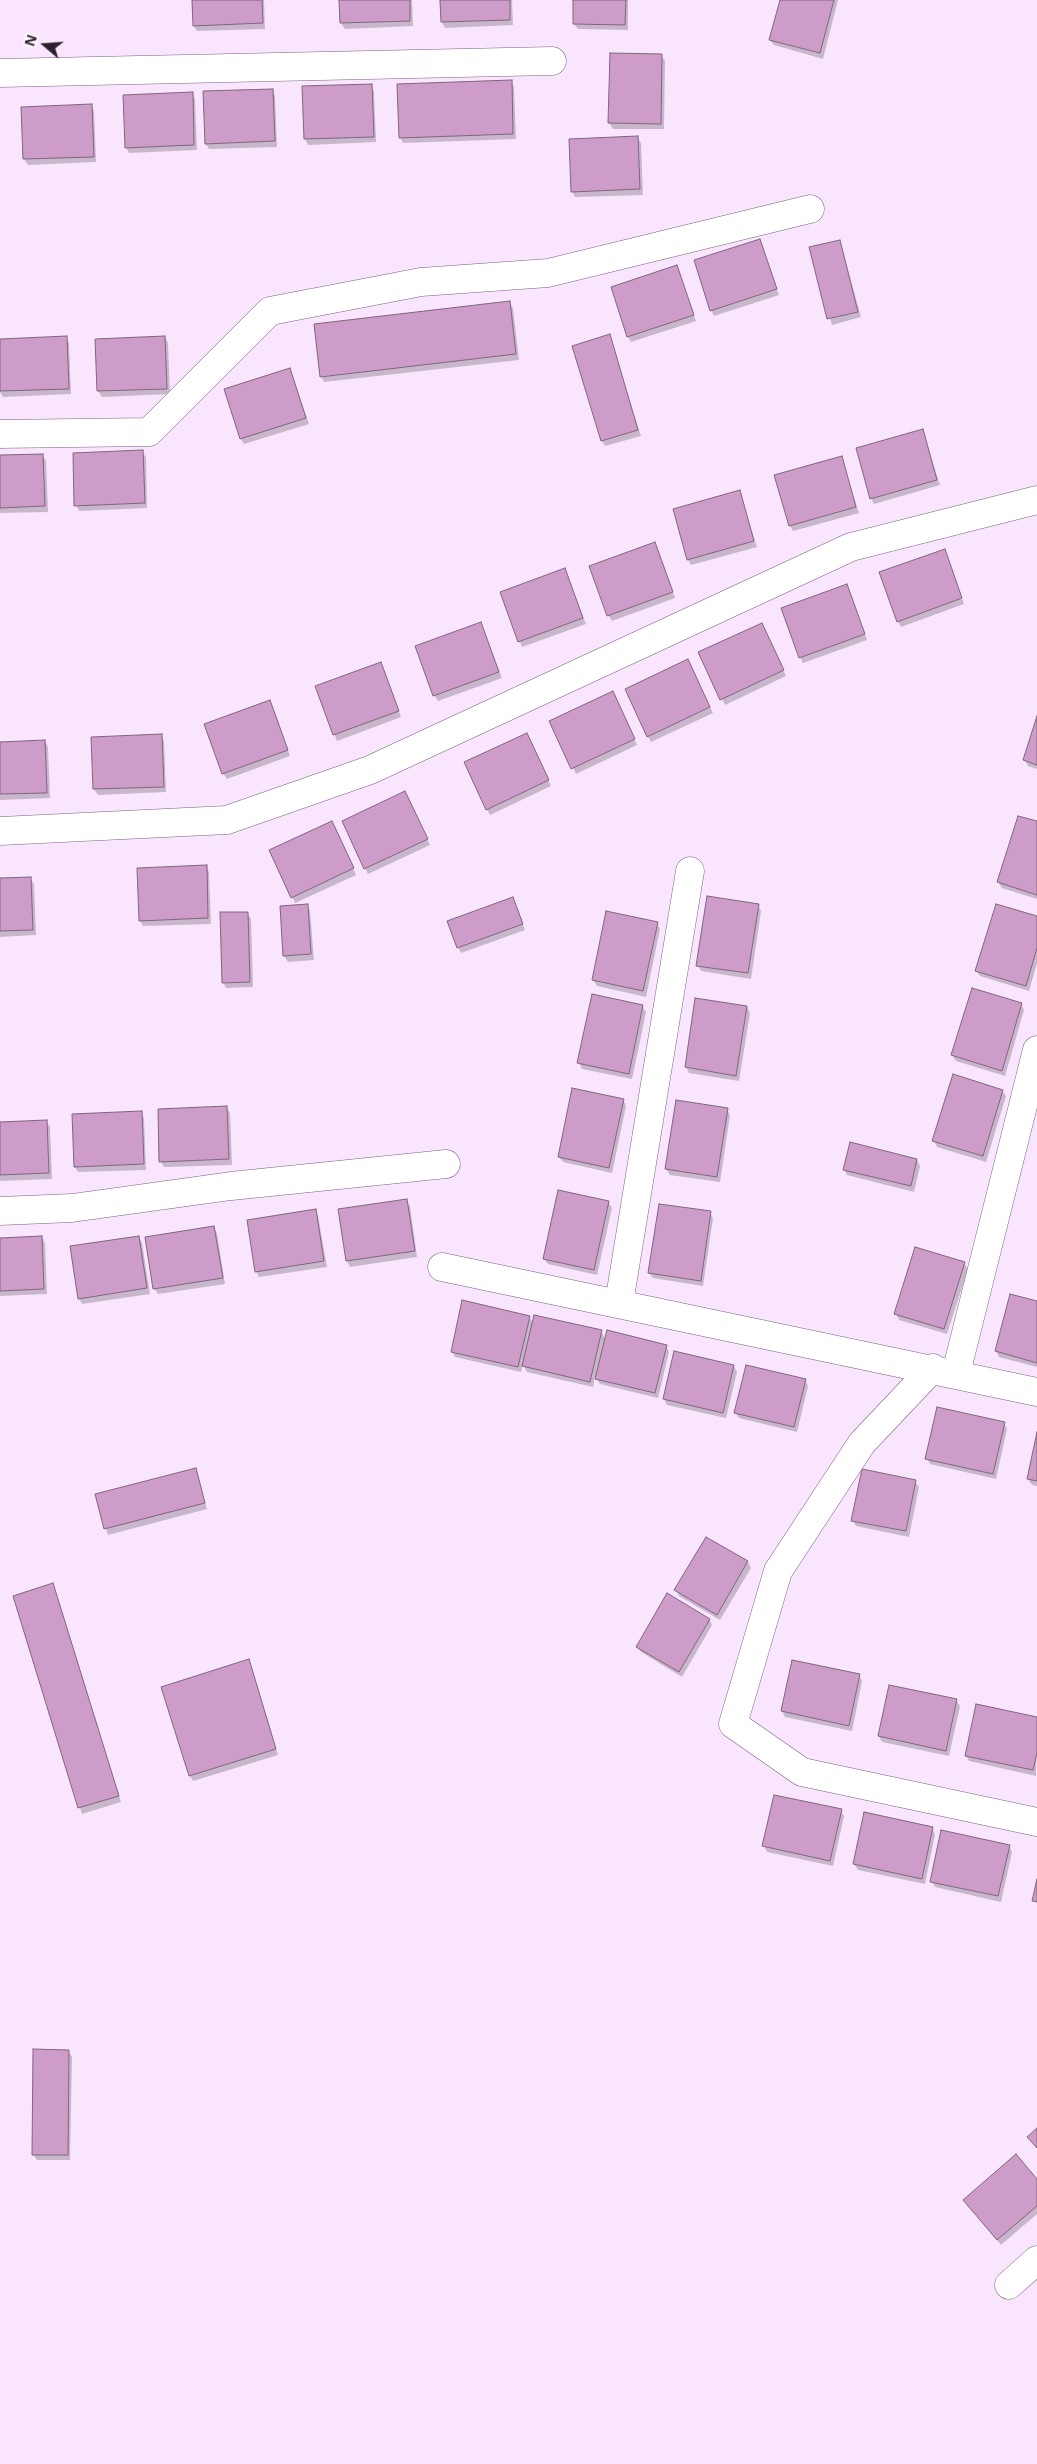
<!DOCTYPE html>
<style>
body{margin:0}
#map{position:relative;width:1037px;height:2464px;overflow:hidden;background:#fae5fe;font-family:"Open Sans",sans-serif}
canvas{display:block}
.north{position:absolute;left:20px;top:20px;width:50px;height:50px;-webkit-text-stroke:4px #fef9ff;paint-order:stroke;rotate:288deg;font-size:14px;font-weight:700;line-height:20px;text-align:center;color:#2b212c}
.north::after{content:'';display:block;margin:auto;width:18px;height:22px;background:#2b212c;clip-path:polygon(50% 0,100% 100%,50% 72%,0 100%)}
</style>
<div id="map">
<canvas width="1037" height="2464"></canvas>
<div class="north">N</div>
</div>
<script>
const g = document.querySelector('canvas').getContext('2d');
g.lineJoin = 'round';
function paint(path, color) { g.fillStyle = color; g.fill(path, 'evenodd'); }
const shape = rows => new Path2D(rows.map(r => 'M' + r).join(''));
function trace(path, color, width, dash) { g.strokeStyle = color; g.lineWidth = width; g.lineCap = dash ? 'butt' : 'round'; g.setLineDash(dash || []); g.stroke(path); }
paint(shape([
 [193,0,264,0,265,29,197,31,194,26],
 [340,0,412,0,413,26,345,29,341,23],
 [441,0,512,0,513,25,445,28,442,22],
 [575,0,628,0,628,30,578,29,574,24],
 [781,0,838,0,823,59,774,45,770,40],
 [661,55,665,61,664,129,613,129,609,123],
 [511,81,514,87,516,139,403,143,400,137],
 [371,85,374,91,376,142,308,145,305,139],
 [272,90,275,96,277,147,209,149,206,144],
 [192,93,195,99,197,150,129,153,126,147],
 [91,105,94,111,96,162,28,165,24,159,23,108],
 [638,138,641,143,643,195,575,197,572,191],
 [760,241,779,295,714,316,711,310],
 [840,241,861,317,832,325,811,248],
 [677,267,696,321,631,342,628,337],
 [509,302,513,308,519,360,324,382,321,376],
 [609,336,641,436,605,446,602,441],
 [66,337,69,343,71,394,3,397,0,392,0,340],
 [165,337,168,343,170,394,102,397,98,391,96,340],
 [290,369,309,424,244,444,241,439],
 [922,430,940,485,874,504,871,498],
 [142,452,146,457,147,508,79,511,76,505],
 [42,455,46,461,48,512,0,513,0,456],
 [841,458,859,513,793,531,790,526],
 [739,491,757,547,691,565,688,560],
 [657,550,675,598,612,621,608,615],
 [944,550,964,604,901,627,898,621],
 [565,570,586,624,522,647,501,593],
 [847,586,867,640,803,663,800,657],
 [481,623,502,678,438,701,434,695],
 [765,630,786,676,725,705,700,653],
 [380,663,401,717,337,741,316,686],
 [691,667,713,713,651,742,648,736],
 [616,699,637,745,576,774,551,722],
 [272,707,290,756,227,779,223,773],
 [1037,720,1037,769,1028,766,1025,760],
 [161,735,164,741,166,792,98,795,94,789,93,738],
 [530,740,551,786,490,815,487,809],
 [45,741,48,747,50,798,0,800,0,743],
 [408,799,430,845,368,874,365,868],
 [1037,823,1037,899,1002,888,998,882],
 [335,828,356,875,295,903,270,851],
 [206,867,209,872,211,924,143,926,140,920],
 [30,878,34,884,36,935,0,937,0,879],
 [513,899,525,930,461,953,458,947],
 [758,905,761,911,751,979,701,971,698,965],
 [307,906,310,911,314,960,288,962,284,956],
 [247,913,251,919,253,987,226,988,223,982],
 [1037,918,1037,963,1029,991,980,976,976,971],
 [657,924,660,929,646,997,597,986,593,980],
 [696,1000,747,1007,750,1013,739,1081,689,1073,686,1067],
 [1021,1004,1024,1010,1005,1076,956,1061,952,1055],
 [642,1006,646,1012,632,1079,582,1069,579,1063],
 [1002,1091,1006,1096,986,1162,937,1147,934,1141],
 [623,1100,626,1106,612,1173,563,1162,559,1157],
 [227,1108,230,1113,232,1165,164,1167,161,1162],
 [727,1109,730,1115,720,1182,670,1175,666,1169],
 [141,1113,144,1118,146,1170,78,1172,75,1167],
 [47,1122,50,1127,52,1179,0,1181,0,1123],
 [917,1160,920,1166,914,1192,847,1175,844,1169],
 [406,1200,410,1206,417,1257,350,1267,347,1261,339,1210],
 [608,1202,612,1208,597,1275,548,1264,544,1259],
 [315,1210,318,1216,327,1267,259,1277,256,1271],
 [710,1213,713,1218,703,1286,653,1278,649,1273],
 [214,1227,217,1233,225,1284,158,1294,154,1288],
 [139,1237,142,1243,150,1294,82,1304,79,1298],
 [42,1238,45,1243,47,1294,0,1296,0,1239],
 [964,1263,968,1269,947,1334,899,1320,896,1314],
 [1037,1303,1037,1367,999,1357,996,1351],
 [529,1317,533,1323,601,1331,606,1340,666,1346,669,1352,658,1398,600,1384,595,1376,593,1387,527,1372,523,1365,521,1372,455,1357,452,1351],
 [734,1366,737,1372,726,1418,667,1405,664,1399],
 [805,1380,808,1386,797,1432,739,1418,735,1412],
 [1004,1423,1007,1429,996,1479,930,1464,927,1458],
 [1037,1438,1037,1486,1032,1485,1028,1479],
 [196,1470,207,1509,108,1535,96,1495],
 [915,1482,919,1487,909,1537,856,1526,853,1521],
 [706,1538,748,1562,751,1568,720,1620,679,1596,676,1590],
 [53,1585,121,1802,82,1814,14,1597],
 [709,1619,712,1625,682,1677,641,1652,638,1647],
 [251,1666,278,1755,193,1781,190,1776],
 [859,1675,862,1681,852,1731,785,1717,782,1711],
 [956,1700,960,1706,949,1756,882,1742,879,1736],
 [1037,1719,1036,1776,969,1761,966,1755],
 [841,1811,844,1816,833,1866,767,1852,764,1846],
 [932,1828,935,1834,925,1884,858,1870,854,1864],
 [1009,1846,1012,1852,1001,1902,935,1887,932,1881],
 [68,2051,72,2057,70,2160,37,2160,33,2154],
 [1037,2181,1037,2214,1001,2245,964,2200]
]), '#0003');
const building = shape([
 [192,0,262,0,263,23,193,26,192,0],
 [339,0,410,0,410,21,340,23,339,0],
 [440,0,510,0,510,20,441,22,440,0],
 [573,0,626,0,625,25,573,24,573,0],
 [780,0,834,0,820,53,769,40,780,0],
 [610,53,662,54,661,124,608,123,610,53],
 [512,80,513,134,399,138,397,84,512,80],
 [372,84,374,137,304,139,302,86,372,84],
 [273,89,275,141,205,144,203,91,273,89],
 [193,92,194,145,125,148,123,95,193,92],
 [92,104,94,157,23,159,21,107,92,104],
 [638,136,640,189,571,192,569,139,638,136],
 [760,239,777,289,710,311,694,260,760,239],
 [840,240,858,312,827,319,809,247,840,240],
 [677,265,694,315,627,337,611,287,677,265],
 [510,301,516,354,320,377,314,324,510,301],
 [610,334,638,430,601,441,572,346,610,334],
 [67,336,69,389,0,391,0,339,67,336],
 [165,336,167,389,97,391,95,339,165,336],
 [290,368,306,418,240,439,224,389,290,368],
 [923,429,937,480,870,499,856,448,923,429],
 [143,450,145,503,74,506,73,453,143,450],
 [43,454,45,506,0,508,0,455,43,454],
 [842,456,856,507,789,526,774,475,842,456],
 [740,490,754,541,687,560,673,509,740,490],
 [655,542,673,592,607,616,589,566,655,542],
 [945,549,962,598,897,622,879,572,945,549],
 [565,568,583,618,518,642,500,592,565,568],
 [847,584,865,634,799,658,781,608,847,584],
 [481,622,499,672,433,696,415,646,481,622],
 [762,623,784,670,720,700,698,652,762,623],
 [688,659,710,707,647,737,625,689,688,659],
 [381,662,399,711,333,735,315,686,381,662],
 [613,691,635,739,571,769,549,721,613,691],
 [270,700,288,750,222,774,204,724,270,700],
 [1037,716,1037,765,1023,760,1037,716],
 [527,733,549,780,486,810,464,762,527,733],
 [162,734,164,787,93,789,91,737,162,734],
 [45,740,47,793,0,794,0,742,45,740],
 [405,791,428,839,364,869,342,821,405,791],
 [1018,816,1037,821,1037,895,997,882,1018,816],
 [332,821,354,868,291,898,269,850,332,821],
 [207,865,208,918,139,921,137,868,207,865],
 [31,877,33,930,0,931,0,878,31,877],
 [707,896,759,904,748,973,696,966,707,896],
 [513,897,523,924,457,948,447,921,513,897],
 [308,904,311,954,283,956,280,906,308,904],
 [996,904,1037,916,1037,948,1026,986,975,971,996,904],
 [606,911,658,922,643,991,592,980,606,911],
 [220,912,248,912,250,982,222,983,220,912],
 [972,988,1022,1003,1002,1071,951,1055,972,988],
 [592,994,643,1005,629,1074,577,1063,592,994],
 [695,998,747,1006,736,1076,685,1067,695,998],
 [953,1074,1003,1090,983,1156,932,1141,953,1074],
 [572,1088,624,1099,609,1168,558,1157,572,1088],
 [676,1100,728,1108,717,1177,665,1169,676,1100],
 [227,1106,229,1159,159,1162,158,1109,227,1106],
 [142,1111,144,1164,74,1167,72,1114,142,1111],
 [47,1120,49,1173,0,1175,0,1122,47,1120],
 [850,1142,917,1159,911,1186,843,1170,850,1142],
 [558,1190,609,1201,594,1270,543,1259,558,1190],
 [407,1199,415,1251,346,1261,338,1209,407,1199],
 [659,1204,711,1211,701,1281,648,1273,659,1204],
 [316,1209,324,1261,255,1272,247,1220,316,1209],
 [214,1226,223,1278,153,1289,145,1237,214,1226],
 [42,1236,44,1289,0,1291,0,1238,42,1236],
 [139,1236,147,1288,78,1299,70,1246,139,1236],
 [915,1247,965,1262,944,1329,894,1314,915,1247],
 [1010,1294,1037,1301,1037,1363,995,1351,1010,1294],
 [462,1300,530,1316,518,1367,451,1352,462,1300],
 [534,1315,602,1330,590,1382,522,1366,534,1315],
 [607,1330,667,1345,655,1393,595,1379,607,1330],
 [674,1351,734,1365,723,1413,663,1399,674,1351],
 [746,1365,806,1379,794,1427,734,1413,746,1365],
 [937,1407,1005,1422,993,1474,925,1459,937,1407],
 [1037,1432,1037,1481,1027,1479,1037,1432],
 [196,1468,205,1503,104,1529,95,1494,196,1468],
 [862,1469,916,1480,906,1531,851,1521,862,1469],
 [706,1537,748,1561,717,1615,674,1590,706,1537],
 [53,1583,119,1796,78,1808,13,1596,53,1583],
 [667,1593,710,1619,679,1672,636,1647,667,1593],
 [249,1659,276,1749,189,1776,161,1687,249,1659],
 [792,1660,860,1674,849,1726,781,1711,792,1660],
 [889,1685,957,1699,946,1751,878,1736,889,1685],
 [976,1704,1037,1717,1037,1753,1033,1770,965,1756,976,1704],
 [774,1795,842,1809,830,1861,762,1846,774,1795],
 [864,1812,933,1827,922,1879,853,1864,864,1812],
 [941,1830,1010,1845,998,1896,930,1882,941,1830],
 [1037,1879,1037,1902,1032,1901,1037,1879],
 [33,2049,69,2050,68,2155,32,2155,33,2049],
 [1037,2128,1037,2148,1027,2137,1037,2128],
 [1016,2154,1037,2179,1037,2206,997,2240,963,2200,1016,2154]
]);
paint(building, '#cd9cc8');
trace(building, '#80657d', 1);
const street = shape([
 [0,73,552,61],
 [0,434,149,432,270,311,421,282,548,273,810,209],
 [0,831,227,820,370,770,851,547,1037,500],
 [0,1211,72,1208,231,1186,446,1164],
 [442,1267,1037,1392],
 [619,1303,690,871],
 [933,1368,862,1443,778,1571,733,1724,802,1772,1037,1822],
 [956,1373,1037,1050],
 [1009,2285,1037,2260]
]);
trace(street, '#79627d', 29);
trace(street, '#fff', 28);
</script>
